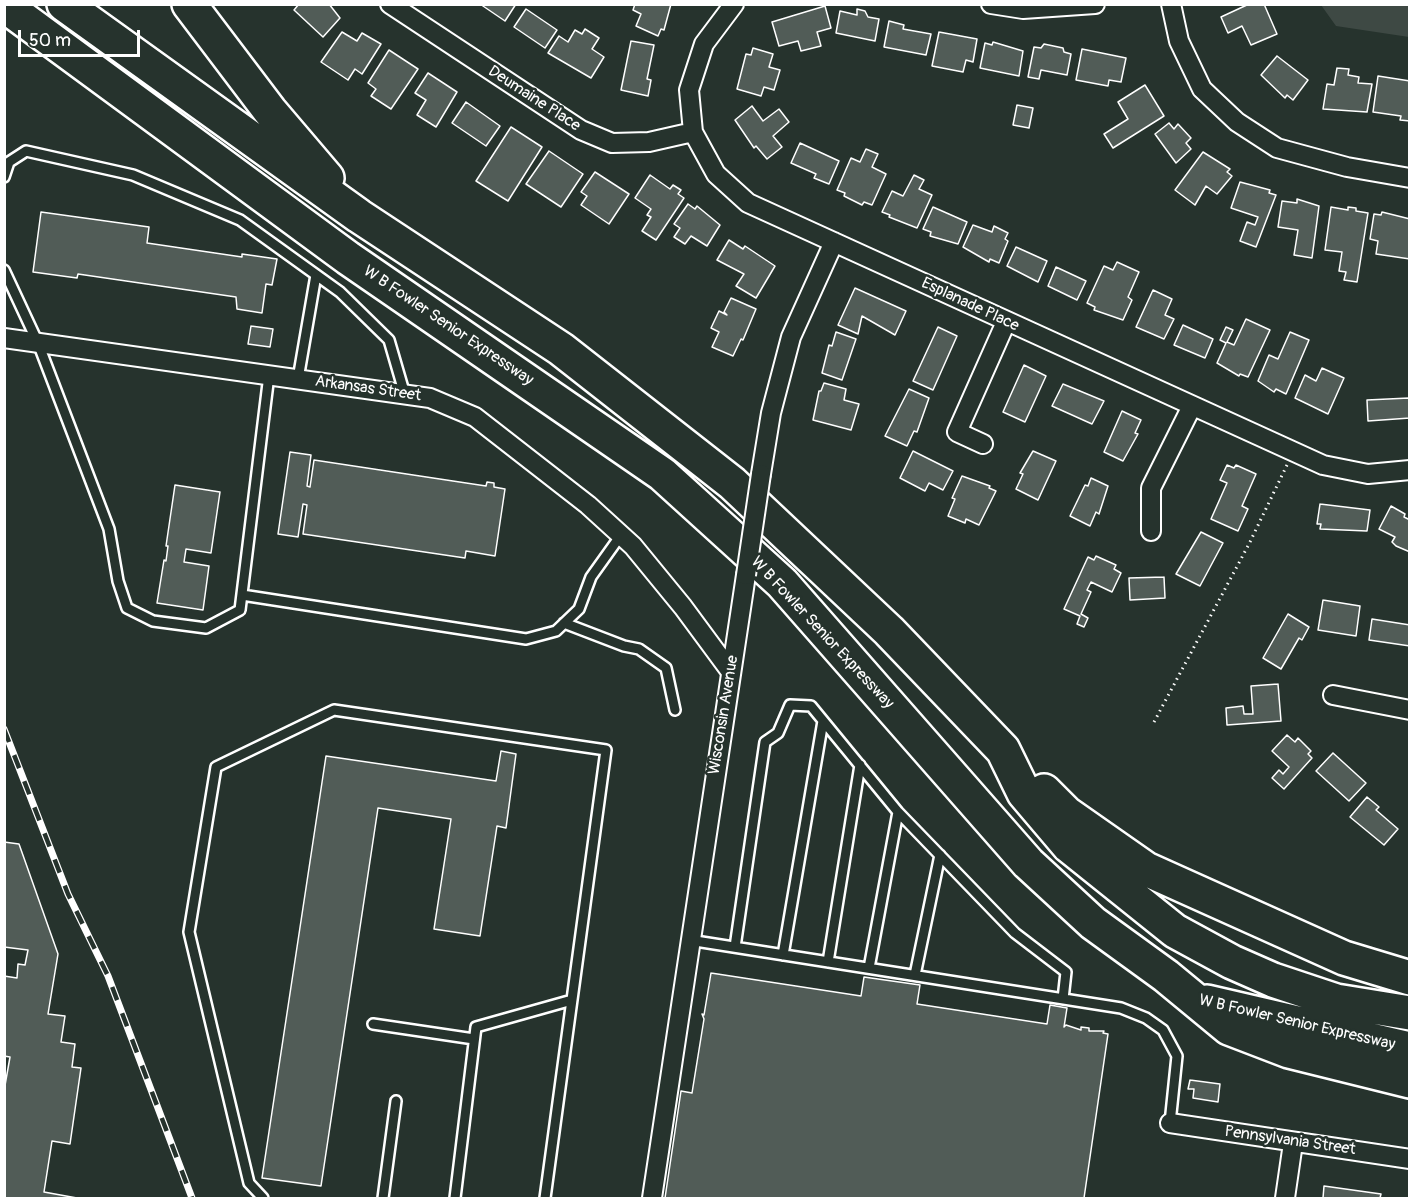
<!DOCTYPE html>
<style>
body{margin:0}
#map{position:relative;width:1414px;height:1203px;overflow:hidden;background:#26332d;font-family:Pangolin,sans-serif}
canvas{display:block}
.frame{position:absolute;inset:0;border:6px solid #fff;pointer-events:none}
.scale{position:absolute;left:18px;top:30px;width:122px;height:27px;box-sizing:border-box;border:3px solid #fff;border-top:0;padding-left:8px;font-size:18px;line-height:21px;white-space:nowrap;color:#fff;-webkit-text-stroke:4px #26332d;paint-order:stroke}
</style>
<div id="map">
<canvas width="1414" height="1203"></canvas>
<div class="frame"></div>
<div class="scale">50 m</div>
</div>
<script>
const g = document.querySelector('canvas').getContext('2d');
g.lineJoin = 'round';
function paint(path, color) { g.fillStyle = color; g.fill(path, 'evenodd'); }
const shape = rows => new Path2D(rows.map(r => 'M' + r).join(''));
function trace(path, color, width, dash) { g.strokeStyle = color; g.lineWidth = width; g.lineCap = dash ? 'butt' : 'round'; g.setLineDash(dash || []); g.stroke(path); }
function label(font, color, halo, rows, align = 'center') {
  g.font = font + ' Pangolin,sans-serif'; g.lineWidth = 5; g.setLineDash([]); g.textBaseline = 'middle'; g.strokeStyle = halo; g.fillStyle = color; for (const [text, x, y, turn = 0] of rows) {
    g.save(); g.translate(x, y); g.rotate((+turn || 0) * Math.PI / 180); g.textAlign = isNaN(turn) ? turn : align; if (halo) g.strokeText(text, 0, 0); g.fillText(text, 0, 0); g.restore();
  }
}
paint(shape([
 [1321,5,1409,5,1409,37,1336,26]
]), '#3e4944');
const building = shape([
 [299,4,329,4,340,18,323,37,294,10,299,4],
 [480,4,516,4,505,21,480,4],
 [635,4,671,4,664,30,661,29,658,36,636,26,641,14,633,10,635,4],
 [1249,4,1264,4,1277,34,1251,45,1242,26,1228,33,1221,17,1249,4],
 [825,6,831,28,817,32,821,46,801,51,798,41,779,46,772,22,825,6],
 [526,9,557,30,545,48,514,27,526,9],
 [857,9,865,11,868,17,879,19,875,41,836,33,840,11,857,15,857,9],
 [889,21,904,25,903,29,931,34,926,55,884,47,889,21],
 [585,29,599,38,592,49,604,57,591,78,548,53,559,36,568,42,575,30,582,34,585,29],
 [342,32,357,41,362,33,381,44,362,74,355,69,348,80,321,62,342,32],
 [939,32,977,39,973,62,966,60,963,72,932,66,939,32],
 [631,41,654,45,647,79,651,80,648,96,621,90,631,41],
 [993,42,1023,51,1019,76,980,68,985,43,992,45,993,42],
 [1044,44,1063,48,1064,52,1071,54,1067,75,1041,70,1039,79,1028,77,1034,47,1041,48,1044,44],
 [753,48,773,54,769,67,780,70,774,90,764,87,761,96,737,89,746,54,751,55,753,48],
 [1082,49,1126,58,1121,82,1109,80,1108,86,1076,80,1082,49],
 [389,50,418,69,391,109,371,96,376,89,368,83,389,50],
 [1277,56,1308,80,1293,100,1287,95,1285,98,1261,75,1277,56],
 [1337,68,1349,69,1348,75,1359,77,1358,83,1372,84,1367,112,1323,109,1327,84,1334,85,1337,68],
 [428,73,457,92,436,127,417,115,426,100,415,93,428,73],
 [1378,76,1410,81,1410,121,1400,120,1401,116,1373,112,1378,76],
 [1145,85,1164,116,1113,148,1104,134,1128,119,1118,102,1145,85],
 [466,102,500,126,486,146,452,123,466,102],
 [1017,105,1033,108,1029,128,1013,125,1017,105],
 [752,106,763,121,779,109,789,122,773,136,782,147,767,159,756,146,754,148,735,120,752,106],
 [1169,123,1174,129,1178,124,1191,138,1186,143,1191,149,1176,163,1155,134,1169,123],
 [511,127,542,147,508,201,476,181,511,127],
 [800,143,839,161,829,184,814,178,816,174,791,163,800,143],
 [866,149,878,154,872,167,886,174,872,205,864,202,862,205,844,196,845,193,837,190,851,158,860,162,866,149],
 [549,151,583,174,561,207,526,184,549,151],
 [1203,152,1230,169,1227,172,1232,176,1217,194,1206,186,1195,205,1175,190,1203,152],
 [595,172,629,194,609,224,581,205,587,196,581,192,595,172],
 [650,175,670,189,673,185,681,190,678,194,684,198,656,240,642,231,651,217,647,215,651,209,635,198,650,175],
 [914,175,924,180,919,189,932,195,917,228,889,217,890,215,882,212,892,191,903,196,914,175],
 [1240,182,1270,190,1269,193,1276,195,1256,247,1240,241,1247,222,1255,225,1258,217,1231,208,1240,182],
 [1297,199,1319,206,1312,258,1294,255,1298,230,1278,227,1282,201,1297,203,1297,199],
 [688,204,695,209,697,206,720,225,707,246,691,236,685,244,674,237,680,228,674,224,688,204],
 [933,207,967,222,958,244,930,236,931,232,923,229,933,207],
 [1331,207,1348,210,1348,207,1356,208,1356,211,1368,213,1357,282,1344,280,1346,272,1339,271,1342,252,1325,250,1331,207],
 [41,212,149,227,147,243,242,257,242,254,277,259,272,285,266,284,262,313,237,309,236,297,78,274,77,278,33,272,41,212],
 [1382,212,1410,219,1410,259,1376,254,1378,241,1370,239,1374,214,1381,215,1382,212],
 [973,225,992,232,994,226,1008,233,1005,239,1008,241,999,263,990,259,989,262,963,247,973,225],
 [729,240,743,249,745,246,775,266,756,298,736,286,744,274,717,260,729,240],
 [1016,247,1047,261,1038,282,1007,266,1016,247],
 [1117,262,1139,272,1128,297,1132,300,1123,320,1094,310,1095,307,1087,303,1104,266,1113,270,1117,262],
 [1056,267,1086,281,1077,300,1048,286,1056,267],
 [855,288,906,311,895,335,862,316,858,334,838,325,855,288],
 [1153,290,1172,299,1165,315,1174,319,1164,339,1136,327,1153,290],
 [731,298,756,309,743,340,741,339,733,356,712,347,719,332,711,328,719,311,727,315,724,312,731,298],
 [1246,319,1270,330,1248,377,1240,374,1239,376,1217,363,1226,343,1220,340,1226,327,1233,330,1227,342,1234,345,1246,319],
 [1183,325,1213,339,1205,358,1174,345,1183,325],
 [251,326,273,329,270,347,248,344,251,326],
 [938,327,957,336,933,390,913,381,938,327],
 [836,332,856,339,842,380,822,373,829,345,832,346,836,332],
 [1290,332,1309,340,1286,394,1276,389,1274,392,1258,381,1269,355,1278,359,1290,332],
 [1024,365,1046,376,1025,422,1003,412,1024,365],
 [1322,368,1344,378,1328,414,1295,398,1305,375,1316,381,1322,368],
 [824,383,846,389,844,400,859,404,851,430,813,420,819,391,821,391,824,383],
 [1063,384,1104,401,1092,424,1052,406,1063,384],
 [909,389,929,398,917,432,914,431,907,446,885,436,909,389],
 [1409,398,1410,418,1368,421,1367,400,1409,398],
 [1122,411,1141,420,1135,433,1138,434,1123,461,1104,452,1122,411],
 [913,451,953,471,943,490,929,483,925,491,900,478,913,451],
 [1033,451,1056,461,1038,500,1016,489,1023,474,1020,473,1033,451],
 [290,452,311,455,307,486,310,487,314,460,486,486,487,482,494,483,494,487,505,489,495,556,466,551,465,558,303,534,307,505,303,504,298,537,278,534,290,452],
 [1227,465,1234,468,1236,465,1256,474,1242,506,1248,509,1238,531,1211,519,1227,483,1220,480,1227,465],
 [962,476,990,486,989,488,996,491,979,525,966,519,965,523,948,516,955,499,952,498,962,476],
 [1091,478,1108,486,1099,514,1096,512,1090,526,1070,516,1085,485,1088,486,1091,478],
 [175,485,220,492,211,553,186,549,184,562,209,566,203,610,157,603,164,560,166,561,168,546,166,546,175,485],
 [1320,504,1370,510,1367,531,1320,529,1321,524,1317,524,1320,504],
 [1391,506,1405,514,1404,517,1410,520,1410,552,1396,546,1392,542,1395,537,1379,529,1391,506],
 [1201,532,1223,543,1200,586,1176,574,1201,532],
 [1096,556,1116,565,1114,569,1121,573,1112,592,1091,582,1087,590,1091,592,1081,614,1088,618,1084,627,1077,624,1080,616,1064,609,1088,557,1094,560,1096,556],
 [1164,577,1165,598,1130,600,1129,578,1164,577],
 [1323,600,1360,606,1356,636,1318,630,1323,600],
 [1288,614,1309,627,1302,640,1299,638,1281,669,1263,658,1288,614],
 [1372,619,1410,625,1410,646,1369,640,1372,619],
 [1278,684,1281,721,1227,725,1226,708,1243,706,1244,714,1253,714,1251,686,1278,684],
 [1287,735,1295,742,1298,738,1311,751,1308,754,1312,758,1284,789,1272,778,1279,770,1283,774,1289,767,1272,751,1287,735],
 [501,751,516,754,506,828,497,826,480,936,434,929,451,819,378,808,321,1186,262,1178,326,756,496,781,501,751],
 [1333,753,1366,783,1349,801,1316,771,1333,753],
 [1367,797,1379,807,1376,810,1398,829,1384,845,1350,817,1367,797],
 [4,842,19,844,58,954,48,1014,65,1016,61,1042,75,1044,72,1067,81,1068,70,1144,52,1141,44,1192,77,1198,4,1198,4,1091,10,1057,4,1056,4,976,17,978,18,964,25,965,28,950,4,947,4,842],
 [711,973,861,996,864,977,920,985,917,1004,1047,1024,1050,1005,1067,1008,1064,1027,1066,1025,1081,1030,1081,1027,1089,1028,1089,1031,1104,1031,1103,1033,1108,1034,1084,1198,665,1198,681,1091,692,1093,704,1019,702,1014,704,1015,711,973],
 [1190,1080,1220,1084,1218,1102,1193,1098,1194,1089,1188,1089,1190,1080],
 [1324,1186,1381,1194,1380,1198,1323,1198,1324,1186]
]);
paint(building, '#515c57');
trace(building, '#fff', 1.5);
const service = shape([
 [4,177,9,162,26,151,133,175,240,220,340,292,389,340,405,395],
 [4,270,38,343,109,529,118,581,127,608,153,621,206,628,240,610,269,375],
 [298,379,316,275],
 [242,595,526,639,556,631,579,609,591,577,621,535],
 [564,623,624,646,639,649,666,668,675,710],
 [689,940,1121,1008,1146,1018,1163,1030,1177,1056,1170,1123],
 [735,947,765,742,778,733,790,705,811,706,898,812,1015,933,1066,972,1063,999],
 [783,955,823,721],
 [828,962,860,765],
 [869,968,898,812],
 [915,975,940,855],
 [373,1024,474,1039],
 [263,1198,249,1183,189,932,216,767,334,710,606,750,545,1198],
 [383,1198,396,1101],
 [455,1198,476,1027,572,1000]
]);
const minor = shape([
 [390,4,581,130,612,143,649,142,693,132],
 [734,4,704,44,689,90,693,132,716,174,748,203,1323,465,1368,474,1410,470],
 [991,4,1023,9,1095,4],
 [1171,4,1179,41,1202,89,1237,122,1277,148,1347,167,1410,178],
 [4,338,430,398,475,417,588,505,633,546,683,607,731,672],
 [983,444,957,432,1006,322],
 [761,474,771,413,791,337,834,242],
 [1151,531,1151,488,1192,406],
 [1333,695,1410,710],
 [1170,1123,1410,1159],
 [652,1198,746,575],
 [1285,1198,1293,1143]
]);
const motorway = shape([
 [64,4,359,216,561,349,732,483,889,631,1003,750,1024,793,1069,846,1175,931,1232,962,1273,980,1336,1001,1410,1013],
 [189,4,270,111,327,178],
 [4,5,348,258,662,474,782,583,1028,863,1093,923,1166,976,1229,1028,1289,1051,1410,1081],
 [1044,791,1066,813,1146,869,1344,958,1410,978],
 [1207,1002,1410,1049]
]);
trace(service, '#fff', 14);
trace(minor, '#fff', 22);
trace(motorway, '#fff', 38);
trace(shape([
 [1154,722,1249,544,1287,465]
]), '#fff', 3, [1.5, 4.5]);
trace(service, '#26332d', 9);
trace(minor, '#26332d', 18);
trace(motorway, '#26332d', 33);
const rail = shape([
 [4,729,68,894,108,976,192,1198]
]);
trace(rail, '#fff', 7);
trace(rail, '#26332d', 4.5, [14]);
const minorBridge = shape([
 [746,575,761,474]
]);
trace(minorBridge, '#fff', 22, []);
trace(minorBridge, '#26332d', 18);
label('16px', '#fff', '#26332d', [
 ["Deumaine Place",534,99,33],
 ["Esplanade Place",970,305,25],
 ["W B Fowler Senior Expressway",448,326,34],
 ["Arkansas Street",368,389,8],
 ["W B Fowler Senior Expressway",822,633,47],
 ["Wisconsin Avenue",724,715,-81],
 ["W B Fowler Senior Expressway",1297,1023,13],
 ["Pennsylvania Street",1290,1141,8]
]);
</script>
